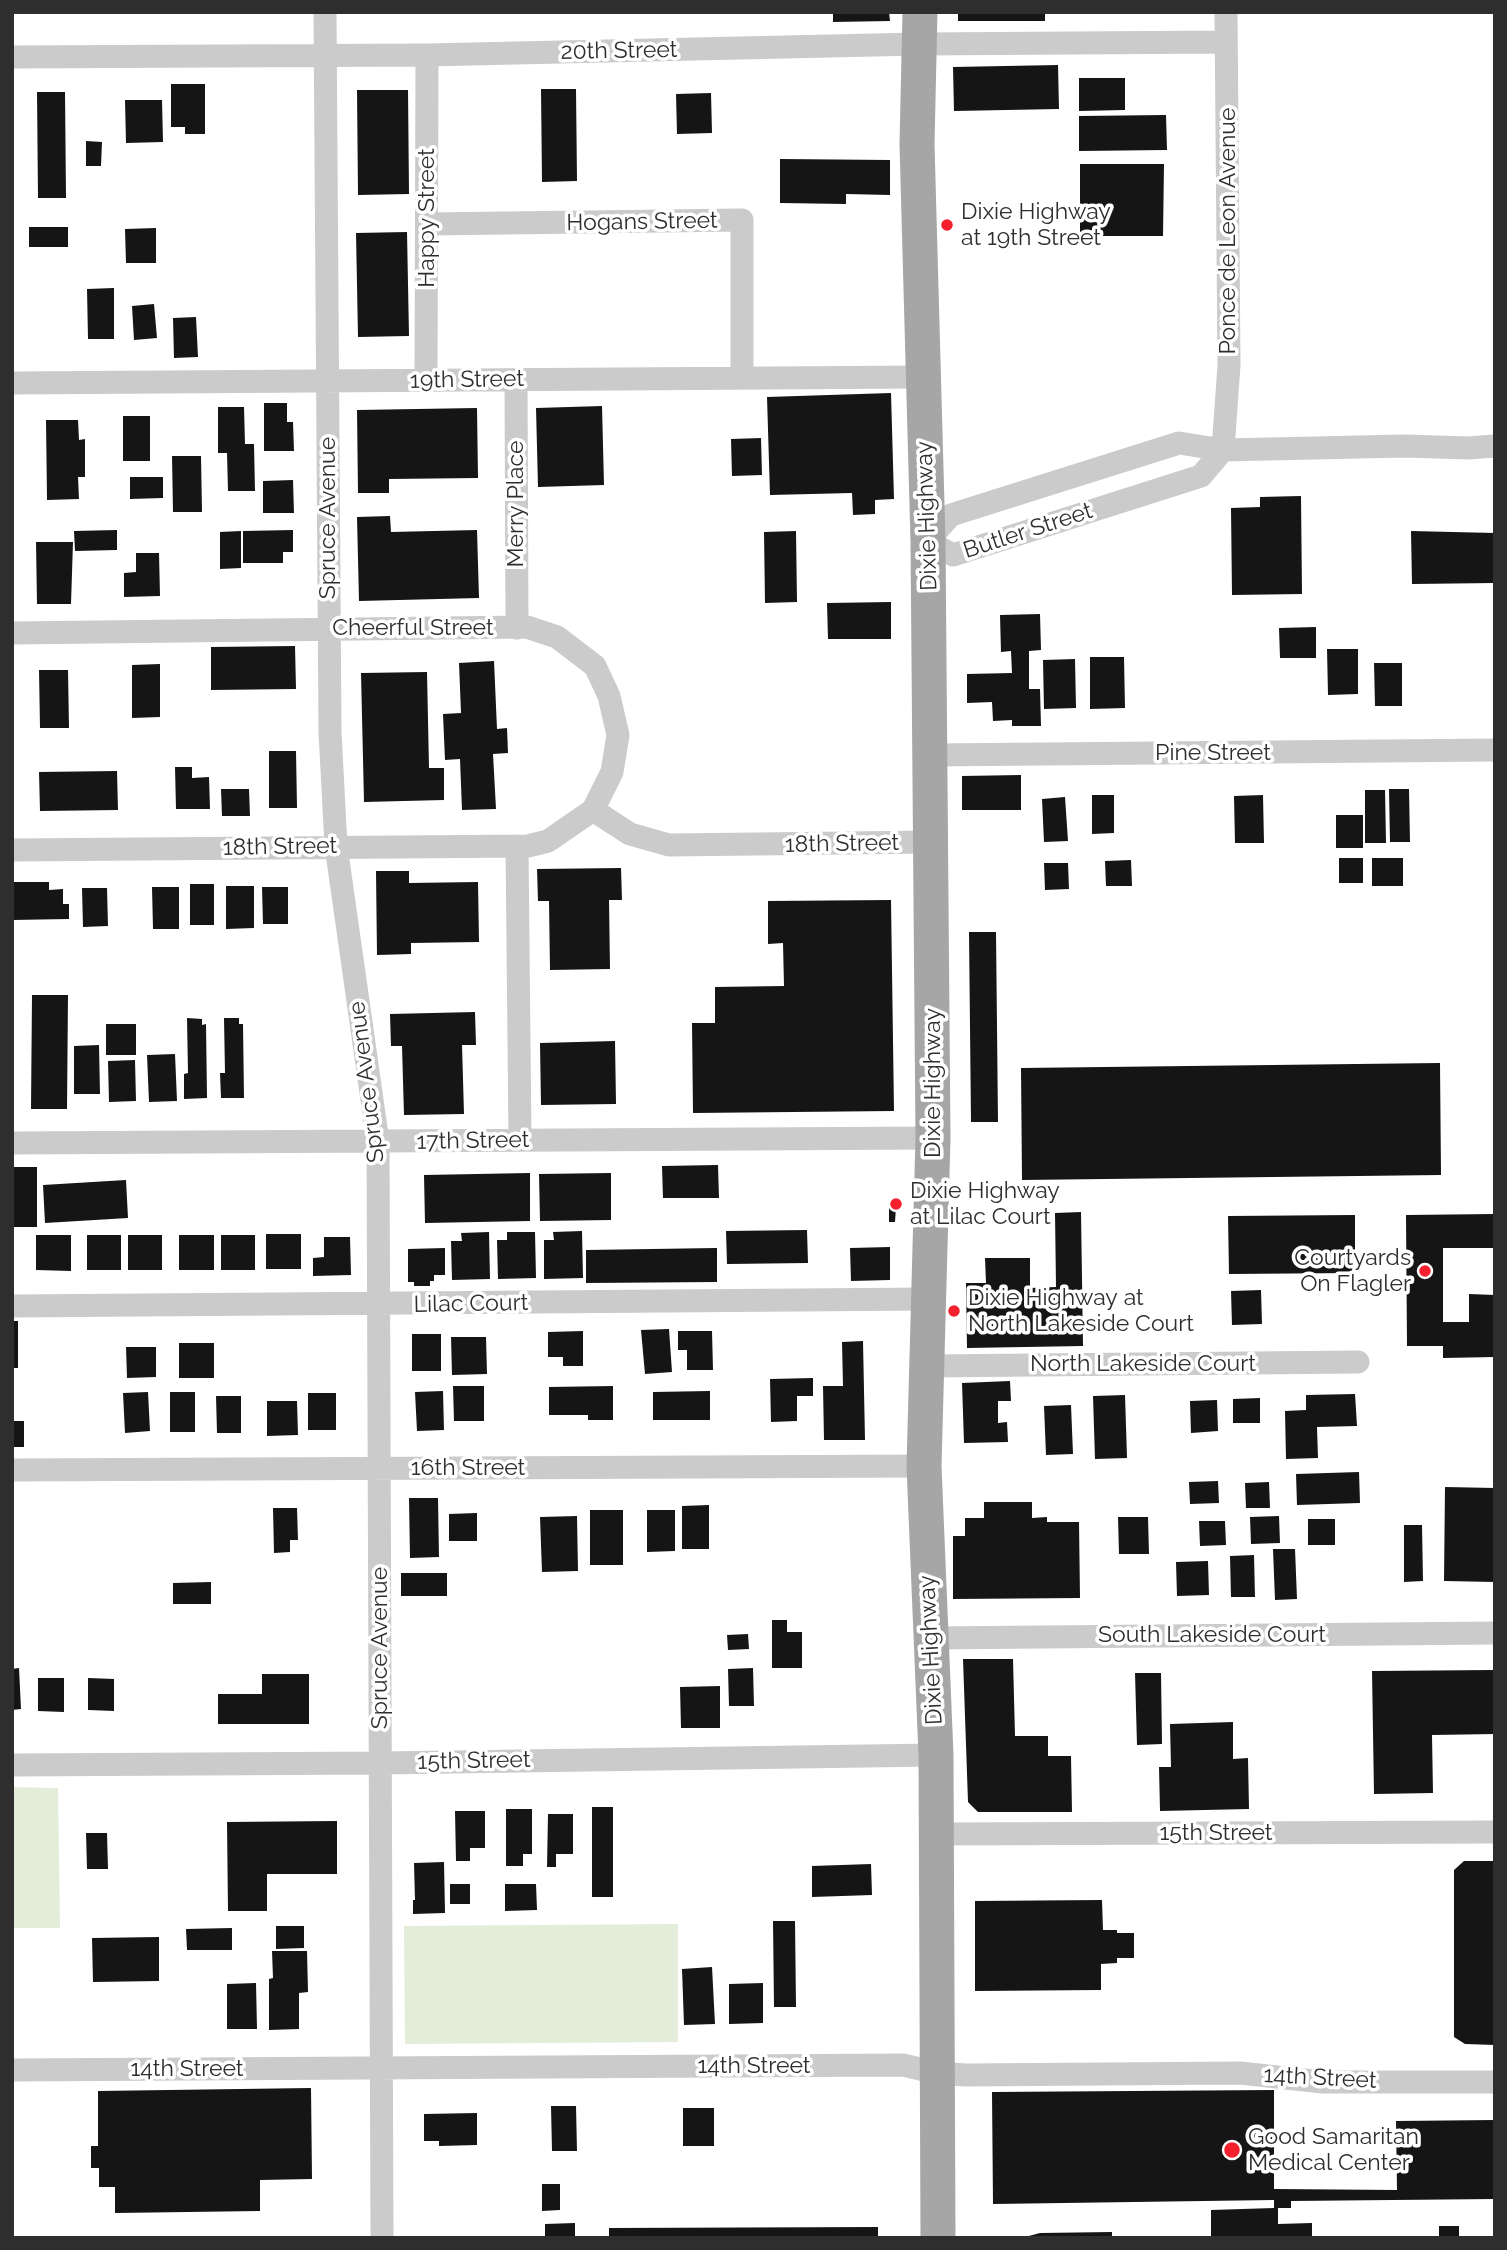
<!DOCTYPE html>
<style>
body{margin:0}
#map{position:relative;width:1507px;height:2250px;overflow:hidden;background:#fff;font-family:Raleway,sans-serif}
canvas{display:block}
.frame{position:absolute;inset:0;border:14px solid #2e2e2e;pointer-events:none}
</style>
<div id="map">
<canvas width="1507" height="2250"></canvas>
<div class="frame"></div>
</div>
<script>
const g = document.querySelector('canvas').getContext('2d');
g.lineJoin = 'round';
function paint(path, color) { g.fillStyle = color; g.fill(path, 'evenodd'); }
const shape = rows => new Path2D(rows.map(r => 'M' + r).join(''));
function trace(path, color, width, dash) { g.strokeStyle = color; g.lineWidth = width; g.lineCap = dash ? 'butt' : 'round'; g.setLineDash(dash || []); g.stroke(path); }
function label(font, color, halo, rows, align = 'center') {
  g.font = font + ' Raleway,sans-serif'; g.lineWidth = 7; g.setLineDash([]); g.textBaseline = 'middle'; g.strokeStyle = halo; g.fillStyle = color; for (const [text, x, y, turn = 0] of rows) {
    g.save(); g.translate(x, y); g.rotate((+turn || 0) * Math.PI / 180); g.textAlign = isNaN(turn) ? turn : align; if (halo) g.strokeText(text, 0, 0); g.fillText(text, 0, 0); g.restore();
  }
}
paint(shape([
 [12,1787,58,1788,60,1928,12,1928],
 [678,1924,678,2042,405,2044,404,1926]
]), '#e4edda');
paint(shape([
 [833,12,889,12,890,21,833,22],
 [958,12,1045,12,1045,21,958,21],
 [1058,65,1059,109,954,111,953,67],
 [1079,78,1125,78,1125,110,1079,111],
 [171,84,205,84,205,134,185,134,185,127,171,127],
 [541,89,576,89,577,181,542,182],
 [357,90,408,90,409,194,358,195],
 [37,92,65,92,66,198,38,198],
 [711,93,712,133,677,134,676,94],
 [125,100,162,100,163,142,126,143],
 [1166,115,1167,150,1079,151,1079,116],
 [86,141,102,142,101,166,86,166],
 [780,159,890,160,890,195,846,194,846,204,780,203],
 [1080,164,1164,164,1163,236,1080,236],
 [29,227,68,227,68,247,29,247],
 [156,228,156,263,126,263,125,229],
 [407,232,409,336,358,337,356,233],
 [114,288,114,339,88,339,87,289],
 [154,304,157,338,134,340,132,306],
 [196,317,198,357,174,358,173,318],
 [891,393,894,499,875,500,875,514,853,515,852,493,770,495,767,397],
 [264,403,287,403,287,422,293,422,294,451,264,451],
 [602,406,604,485,538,487,536,408],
 [218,407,244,407,245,444,254,444,255,491,228,491,227,453,218,453],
 [477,408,478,478,389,479,389,493,358,493,357,410],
 [123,416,150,416,150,461,123,461],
 [46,420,78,420,79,440,85,439,85,477,78,477,79,499,47,500],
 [761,438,762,475,732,476,731,439],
 [172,456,201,456,202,512,173,512],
 [130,477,163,477,163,498,130,499],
 [293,480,294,513,263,513,263,481],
 [1301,496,1302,594,1232,595,1231,508,1260,507,1260,497],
 [390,516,391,532,477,530,479,598,359,601,357,517],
 [117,530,117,550,75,551,74,531],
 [293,530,293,552,283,552,283,563,243,563,243,531],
 [241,531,241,568,220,569,220,532],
 [796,531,797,602,765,603,764,532],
 [1411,531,1495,533,1495,583,1412,584],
 [36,542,73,542,71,604,37,604],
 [136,553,159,553,160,596,124,597,124,573,136,572],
 [891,602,891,639,828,639,827,603],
 [1040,614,1041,650,1029,651,1029,689,1040,689,1041,726,1012,726,1012,720,993,721,992,702,967,703,967,674,1012,673,1011,651,1001,652,1000,615],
 [1316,627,1316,658,1280,658,1279,628],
 [295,646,296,689,211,690,211,647],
 [1327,649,1358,649,1358,694,1328,695],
 [1090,657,1124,657,1125,708,1090,709],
 [1075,659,1076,708,1044,709,1043,660],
 [494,661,497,729,507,728,508,753,493,754,496,809,462,810,460,759,445,760,443,714,461,713,459,663],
 [1374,663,1402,663,1402,706,1375,706],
 [160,664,160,717,132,718,132,665],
 [39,670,68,670,69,728,40,728],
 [427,672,429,768,444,768,444,800,364,802,361,673],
 [269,751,296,751,297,808,269,808],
 [175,767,192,767,192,778,209,777,210,809,176,809],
 [117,771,118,810,40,811,39,772],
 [1021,775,1021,810,962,810,962,776],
 [221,789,249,789,250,816,222,816],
 [1389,789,1409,789,1410,842,1390,842],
 [1365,790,1385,790,1386,843,1365,843],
 [1092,795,1114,795,1114,833,1092,834],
 [1263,795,1264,843,1235,843,1234,796],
 [1065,797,1068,841,1044,842,1042,799],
 [1336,815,1363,815,1363,848,1336,848],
 [1339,858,1363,858,1363,883,1339,883],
 [1372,858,1403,858,1403,886,1372,886],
 [1131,860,1132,886,1106,886,1105,861],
 [1044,863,1068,863,1069,889,1045,890],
 [621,868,622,900,609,900,610,969,550,970,549,901,538,901,537,869],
 [376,871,409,871,409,883,478,882,479,942,411,943,411,954,377,955],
 [12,882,49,882,49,890,63,889,63,904,69,904,69,919,12,920],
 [190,884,214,884,214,925,190,925],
 [226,886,254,886,254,928,226,929],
 [152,887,179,887,179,929,153,929],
 [262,887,288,887,288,924,263,924],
 [82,888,107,888,108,926,83,927],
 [891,900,894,1111,693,1113,692,1023,715,1023,715,987,784,986,783,943,768,944,768,901],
 [969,932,996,932,998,1122,971,1122],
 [32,995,68,995,67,1109,31,1109],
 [475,1012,476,1045,462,1045,464,1114,404,1115,402,1046,391,1046,390,1014],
 [187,1018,202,1019,202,1025,206,1024,207,1098,184,1099,184,1074,188,1073],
 [224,1018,239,1018,239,1024,243,1024,244,1098,221,1098,220,1073,225,1073],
 [106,1024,136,1024,136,1055,106,1055],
 [615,1041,616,1104,541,1105,540,1043],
 [99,1045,100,1094,74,1094,74,1046],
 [175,1054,177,1101,149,1102,147,1055],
 [135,1060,136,1101,109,1102,108,1061],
 [1440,1063,1441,1175,1022,1180,1021,1068],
 [718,1165,719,1198,663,1198,662,1166],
 [12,1167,37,1167,37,1227,12,1227],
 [530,1173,530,1221,425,1223,424,1175],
 [611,1173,611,1220,540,1221,539,1174],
 [126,1180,128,1218,45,1223,43,1185],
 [889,1206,896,1207,895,1222,889,1222],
 [1081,1212,1083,1346,967,1348,966,1283,986,1283,985,1258,1030,1258,1030,1288,1056,1287,1055,1213],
 [1495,1214,1495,1248,1443,1248,1443,1322,1469,1322,1469,1294,1495,1295,1495,1357,1443,1358,1443,1346,1407,1346,1406,1215],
 [1355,1215,1355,1273,1229,1274,1228,1216],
 [807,1230,808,1263,727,1264,726,1231],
 [582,1231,583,1278,544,1279,544,1240,554,1240,553,1232],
 [489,1232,490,1279,452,1280,451,1241,462,1241,461,1233],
 [507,1232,535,1232,536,1278,498,1279,497,1240,507,1240],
 [266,1234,301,1234,301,1269,266,1269],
 [36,1235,71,1235,71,1271,36,1270],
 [87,1235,121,1235,121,1270,87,1270],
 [128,1235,162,1235,162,1270,128,1270],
 [179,1235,214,1235,214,1270,179,1270],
 [221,1235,255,1235,255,1270,221,1270],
 [324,1237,350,1237,351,1275,313,1276,313,1258,324,1257],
 [890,1247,890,1280,851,1281,850,1248],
 [445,1248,445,1275,434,1275,434,1281,430,1281,430,1286,414,1286,414,1282,408,1282,408,1249],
 [717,1248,717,1282,586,1283,586,1250],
 [1261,1290,1262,1324,1232,1325,1231,1291],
 [12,1321,18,1321,18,1368,12,1368],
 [669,1329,672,1372,645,1374,641,1330],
 [583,1331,583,1366,563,1366,563,1357,548,1357,548,1332],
 [678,1331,712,1331,713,1370,687,1370,687,1350,678,1350],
 [412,1334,441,1334,441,1371,412,1371],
 [451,1337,486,1337,487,1374,452,1375],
 [863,1341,865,1440,824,1440,823,1386,843,1386,842,1342],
 [179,1343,214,1343,214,1378,179,1378],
 [126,1347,156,1347,156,1377,127,1378],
 [813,1378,813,1396,797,1396,797,1421,771,1422,770,1379],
 [1010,1381,1011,1401,998,1401,998,1423,1007,1422,1008,1442,964,1443,962,1383],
 [453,1386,484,1386,484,1421,454,1421],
 [613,1386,613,1420,588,1420,588,1415,549,1415,549,1387],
 [443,1391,444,1430,417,1431,415,1392],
 [710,1391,710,1420,653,1420,653,1392],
 [148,1392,150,1431,125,1433,123,1393],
 [170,1392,195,1392,195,1432,170,1432],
 [308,1393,336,1393,336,1430,308,1430],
 [1355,1394,1357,1426,1317,1427,1318,1458,1286,1459,1285,1411,1306,1410,1306,1395],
 [1125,1395,1127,1458,1095,1459,1093,1396],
 [216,1396,241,1396,241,1433,217,1433],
 [1260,1398,1260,1423,1233,1423,1233,1399],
 [1217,1400,1218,1431,1191,1433,1190,1401],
 [267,1401,297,1401,298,1435,267,1436],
 [1071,1405,1073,1454,1046,1455,1044,1406],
 [12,1421,24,1421,24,1447,12,1447],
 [1359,1472,1360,1503,1297,1505,1296,1474],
 [1218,1481,1219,1503,1190,1504,1189,1482],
 [1269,1482,1270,1508,1246,1508,1245,1483],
 [1445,1487,1495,1488,1495,1582,1444,1581],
 [409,1498,438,1498,439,1557,410,1558],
 [984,1502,1032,1502,1032,1518,1047,1517,1047,1522,1079,1522,1080,1598,953,1599,953,1536,965,1536,965,1518,984,1518],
 [709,1505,709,1549,682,1549,682,1506],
 [273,1508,297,1508,298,1540,290,1540,290,1552,274,1553],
 [590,1510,623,1510,623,1565,590,1565],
 [647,1510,675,1510,675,1551,647,1552],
 [477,1513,477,1541,449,1541,449,1514],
 [577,1516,578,1571,542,1572,540,1517],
 [1279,1516,1280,1543,1251,1544,1250,1517],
 [1118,1517,1148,1517,1149,1554,1119,1554],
 [1308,1519,1335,1519,1335,1545,1308,1545],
 [1199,1521,1225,1521,1226,1545,1200,1546],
 [1404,1525,1422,1525,1423,1581,1404,1582],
 [1273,1549,1295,1549,1297,1599,1275,1600],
 [1254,1555,1255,1597,1231,1597,1230,1556],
 [1208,1561,1209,1595,1177,1596,1176,1562],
 [401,1573,447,1573,447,1596,401,1596],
 [211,1582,211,1604,173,1604,173,1583],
 [772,1620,787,1620,787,1632,802,1632,802,1668,772,1668],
 [748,1634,749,1649,728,1650,727,1635],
 [963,1659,1013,1659,1015,1736,1048,1736,1048,1756,1071,1756,1072,1812,978,1812,968,1802],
 [19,1668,21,1709,12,1710,12,1669],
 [753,1668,754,1706,729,1706,728,1669],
 [1495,1670,1495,1734,1432,1735,1433,1793,1374,1794,1372,1671],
 [1135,1673,1161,1673,1162,1744,1137,1745],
 [262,1674,309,1674,309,1724,218,1724,218,1694,262,1694],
 [38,1678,64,1678,64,1712,38,1711],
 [88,1678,114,1679,114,1711,88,1710],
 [720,1686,720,1728,681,1728,680,1687],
 [1233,1722,1233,1759,1248,1758,1249,1809,1160,1811,1159,1767,1171,1767,1170,1724],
 [592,1807,613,1807,613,1897,592,1897],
 [506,1809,532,1809,532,1854,523,1854,523,1866,506,1866],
 [455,1811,485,1811,485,1848,470,1848,470,1861,456,1861],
 [548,1814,573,1814,573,1854,556,1854,556,1867,547,1867],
 [337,1821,337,1874,267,1874,267,1911,228,1911,227,1822],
 [86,1833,107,1833,108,1869,87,1869],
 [1464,1861,1495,1861,1495,2045,1465,2044,1454,2037,1454,1870],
 [444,1862,445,1913,413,1914,413,1900,415,1900,414,1863],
 [871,1864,872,1895,812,1897,812,1866],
 [450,1884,470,1884,470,1904,450,1904],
 [505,1884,536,1884,537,1910,505,1911],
 [1102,1900,1103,1930,1117,1930,1117,1933,1134,1933,1134,1958,1117,1958,1117,1963,1101,1964,1101,1990,975,1991,975,1901],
 [773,1921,795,1921,796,2007,774,2007],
 [276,1926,304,1926,304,1948,276,1949],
 [232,1928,232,1950,187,1950,186,1929],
 [159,1937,159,1981,93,1982,92,1938],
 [272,1951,307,1951,308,1992,299,1993,299,2029,269,2030,269,1979,273,1978],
 [712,1967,715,2024,684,2025,682,1969],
 [256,1983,257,2029,227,2029,227,1984],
 [763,1983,763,2023,729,2024,729,1984],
 [311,2088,312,2179,260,2180,260,2211,115,2213,115,2187,99,2187,99,2168,91,2168,91,2146,98,2146,98,2091],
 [1274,2090,1274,2189,1397,2190,1396,2121,1495,2120,1495,2199,1291,2201,1291,2208,1278,2208,1278,2224,1312,2223,1312,2238,1211,2238,1211,2210,1274,2208,1274,2200,993,2204,992,2092],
 [551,2106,576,2106,577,2151,552,2151],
 [683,2108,714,2108,714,2146,683,2146],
 [477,2113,477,2145,439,2146,439,2141,424,2141,424,2114],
 [542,2184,560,2184,560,2210,542,2211],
 [575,2223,575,2238,545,2238,545,2224],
 [1439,2226,1459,2226,1459,2238,1439,2238],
 [878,2227,878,2238,609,2238,609,2228],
 [1112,2232,1112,2238,1025,2237,1040,2233]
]), '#151515');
trace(shape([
 [325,12,330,732,336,846,378,1142,382,2238],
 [12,57,427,55,919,44,1226,42],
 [427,224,742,220,742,378],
 [516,380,517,628],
 [426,381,427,55],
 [12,383,922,377],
 [1223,450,1201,476,953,555,928,541,951,515,1179,443,1223,450,1405,446,1468,448,1495,446],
 [1223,450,1229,365,1226,12],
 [12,633,527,627,557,637,595,666,609,696,618,735,612,772,593,810,548,841,528,846,12,850],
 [931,755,1495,750],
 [593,810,630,834,669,845,932,842],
 [517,846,520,1140],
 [12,1143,933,1138],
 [12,1306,929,1299],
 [927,1366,1358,1362],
 [12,1470,924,1466],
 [930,1638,1495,1633],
 [12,1765,381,1763,936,1755],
 [937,1834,1495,1832],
 [12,2070,903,2065,937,2073,965,2075,1240,2073,1323,2082,1495,2082]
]), '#cbcbcb', 23);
trace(shape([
 [920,12,917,144,928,541,933,1138,924,1466,936,1755,938,2238]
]), '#a6a6a6', 35);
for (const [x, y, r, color] of [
 [947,225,7,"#f5202d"],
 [896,1204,7,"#f5202d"],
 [1425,1271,7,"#f5202d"],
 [954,1311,7,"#f5202d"],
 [1232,2150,9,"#f5202d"]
]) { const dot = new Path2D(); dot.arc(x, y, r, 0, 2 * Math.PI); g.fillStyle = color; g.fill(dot); trace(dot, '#fff', 2.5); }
label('23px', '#2e2e2e', '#fff', [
 ["20th Street",619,51,-1],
 ["Happy Street",427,218,-90],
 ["Hogans Street",642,222,-1],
 ["Ponce de Leon Avenue",1228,231,-90],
 ["19th Street",467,380,-1],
 ["Merry Place",516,504,-90],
 ["Dixie Highway",927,516,-92],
 ["Spruce Avenue",328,518,-90],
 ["Butler Street",1028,531,-18],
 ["Cheerful Street",413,628],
 ["Pine Street",1213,753],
 ["18th Street",842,844,-1],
 ["18th Street",280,847,-1],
 ["Spruce Avenue",367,1082,-97],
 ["Dixie Highway",933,1083,-90],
 ["17th Street",473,1141,-1],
 ["Lilac Court",471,1304,-1],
 ["North Lakeside Court",1143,1364],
 ["16th Street",468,1468],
 ["South Lakeside Court",1212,1635],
 ["Spruce Avenue",380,1648,-90],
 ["Dixie Highway",931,1650,-93],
 ["15th Street",474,1761,-1],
 ["15th Street",1216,1833],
 ["14th Street",754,2066],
 ["14th Street",187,2069],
 ["14th Street",1320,2078,3]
]);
label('23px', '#2e2e2e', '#fff', [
 ["Dixie Highway",961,212],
 ["at 19th Street",961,238],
 ["Dixie Highway",910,1191],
 ["at Lilac Court",910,1217],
 ["Courtyards",1411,1258,"right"],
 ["On Flagler",1411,1284,"right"],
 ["Dixie Highway at",968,1298],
 ["North Lakeside Court",968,1324],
 ["Good Samaritan",1248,2137],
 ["Medical Center",1248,2163]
], 'left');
</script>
